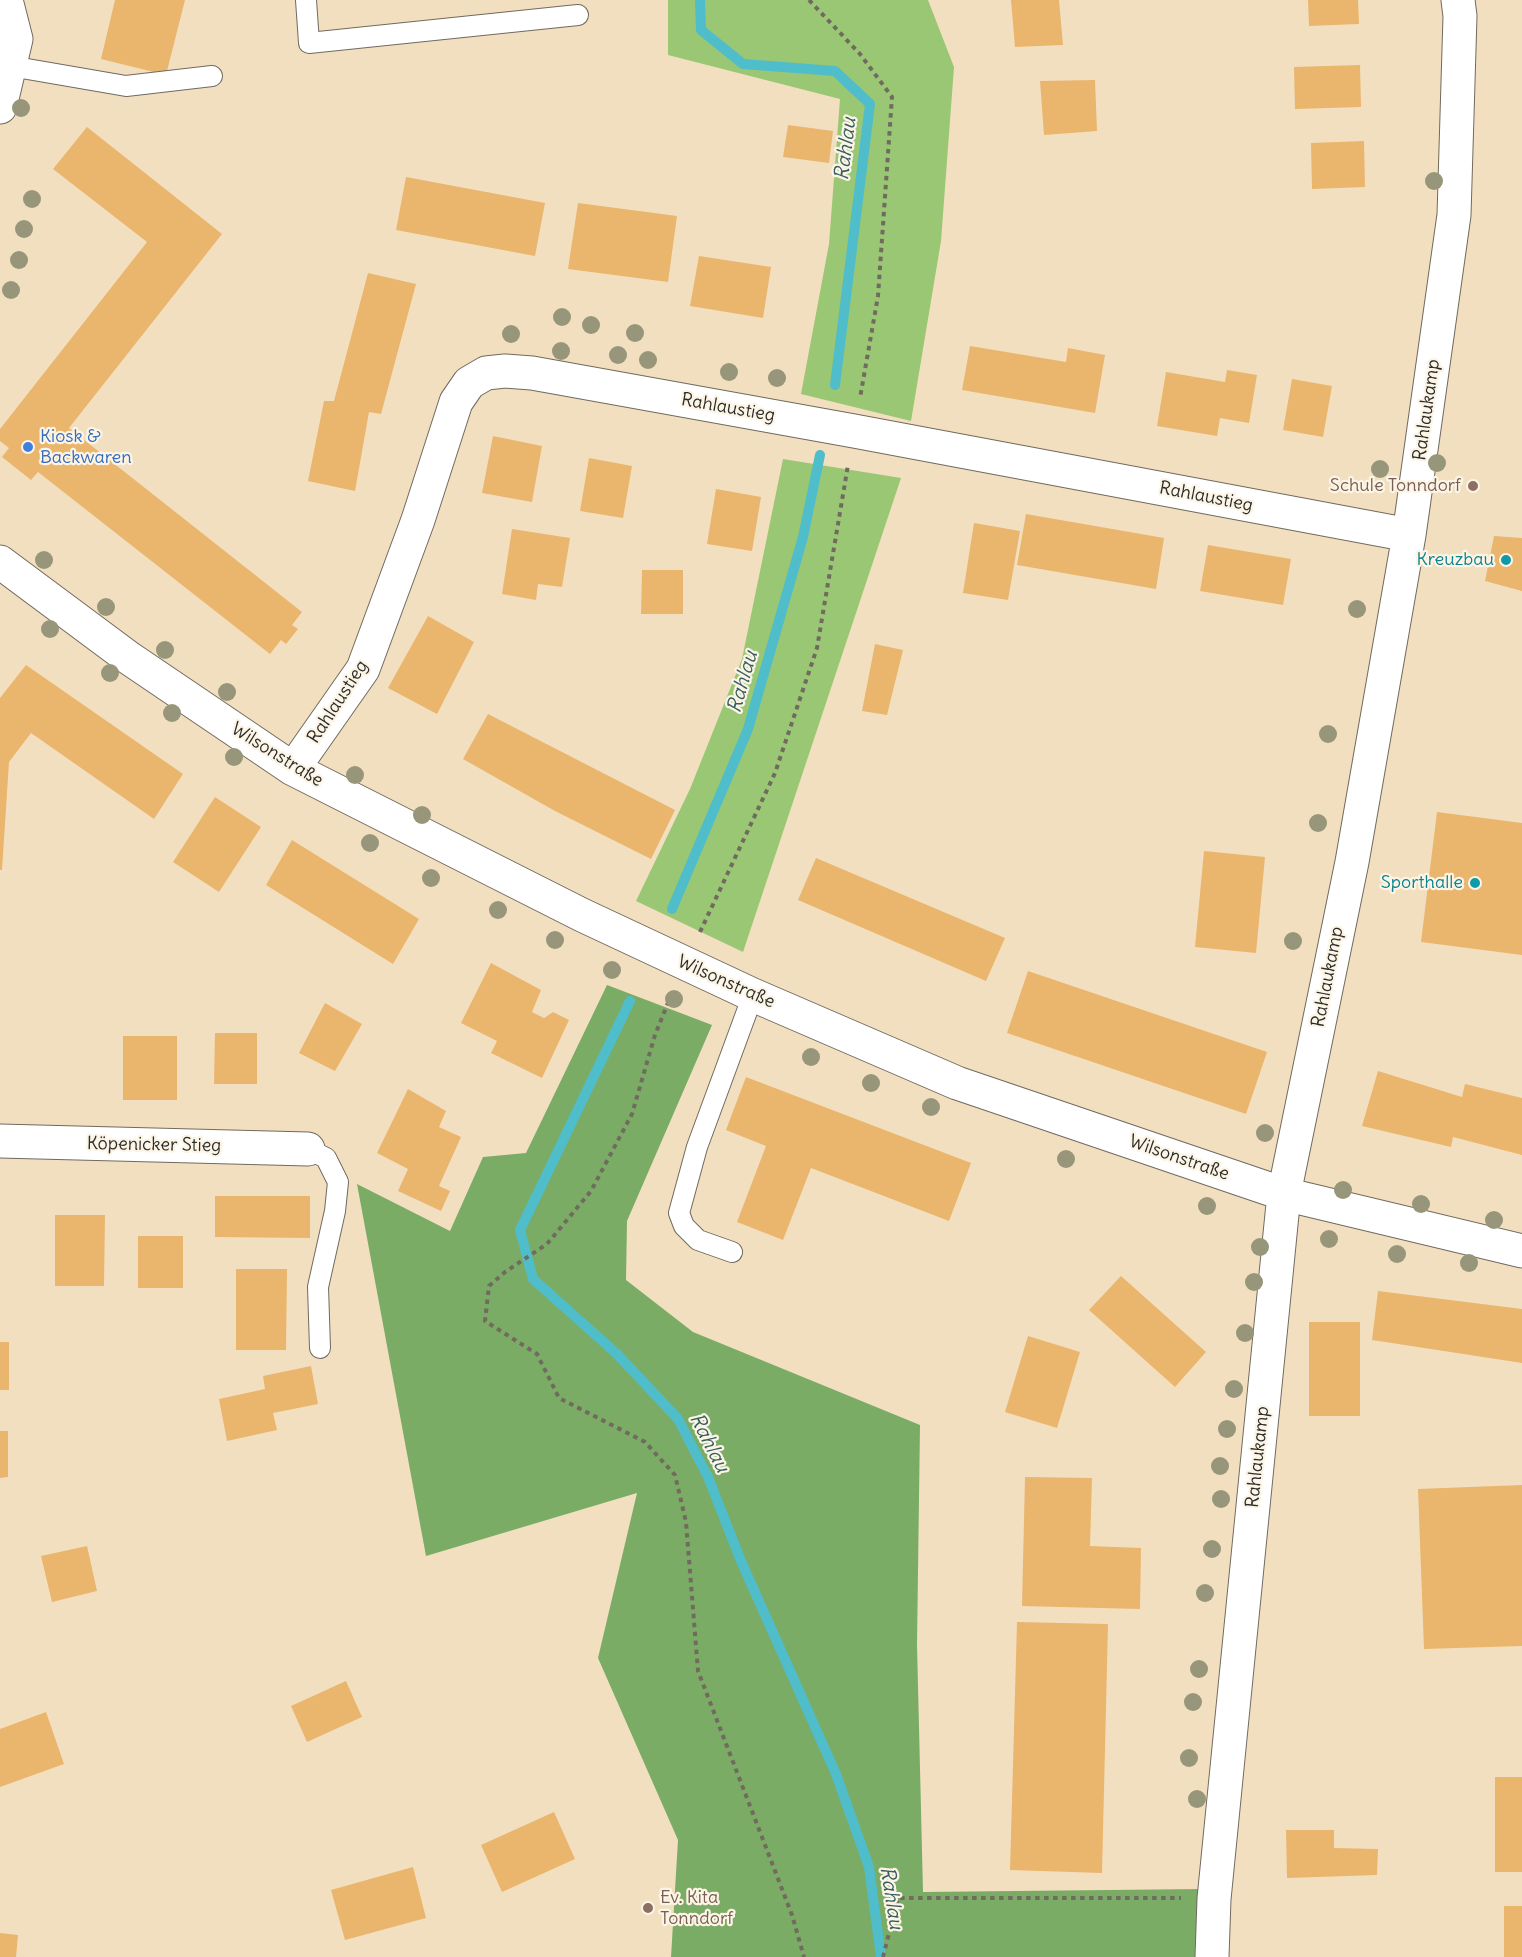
<!DOCTYPE html>
<meta charset="utf-8">
<style>
body{margin:0}
canvas{display:block;background:#f2dfbf}
</style>
<canvas width="1522" height="1957"></canvas>
<script>
const g = document.querySelector('canvas').getContext('2d');
g.lineJoin = 'round';
function paint(path, color) { g.fillStyle = color; g.fill(path, 'evenodd'); }
const shape = rows => new Path2D(rows.map(r => 'M' + r).join(''));
function trace(path, color, width, dash) { g.strokeStyle = color; g.lineWidth = width; g.lineCap = dash ? 'butt' : 'round'; g.setLineDash(dash || []); g.stroke(path); }
function label(font, color, halo, rows, align = 'center') {
  g.font = font + ' Delius,sans-serif'; g.lineWidth = 4.5; g.setLineDash([]); g.textBaseline = 'middle'; g.strokeStyle = halo; g.fillStyle = color; for (const [text, x, y, turn = 0] of rows) {
    g.save(); g.translate(x, y); g.rotate((+turn || 0) * Math.PI / 180); g.textAlign = isNaN(turn) ? turn : align; if (halo) g.strokeText(text, 0, 0); g.fillText(text, 0, 0); g.restore();
  }
}
paint(shape([
 [668,0,928,0,954,67,941,241,911,421,801,394,829,244,840,99,668,55],
 [783,459,901,478,743,952,636,901,690,789,742,659]
]), '#9ac774');
paint(shape([
 [607,985,712,1025,627,1221,626,1280,693,1332,920,1425,917,1645,923,1892,1202,1889,1197,1957,671,1957,678,1840,598,1658,637,1493,426,1556,357,1184,450,1231,483,1157,526,1153]
]), '#7bac66');
trace(shape([
 [700,0,701,30,743,64,835,71,870,104,835,385],
 [672,909,748,729,803,537,820,455],
 [630,1001,520,1230,533,1279,617,1354,678,1419,708,1477,741,1561,836,1774,869,1867,881,1957]
]), '#50bdca', 10);
paint(shape([
 [115,0,185,0,166,75,101,59],
 [1011,0,1059,0,1063,45,1015,47],
 [1308,0,1358,0,1359,24,1309,26],
 [1360,65,1361,107,1295,109,1294,67],
 [1095,80,1097,131,1044,135,1040,81],
 [788,125,833,131,829,163,783,157],
 [87,127,222,234,69,428,302,612,292,625,298,629,286,644,281,640,270,654,38,472,31,480,2,457,9,448,0,441,0,429,147,242,53,169],
 [1364,141,1365,187,1312,189,1311,143],
 [406,177,545,203,535,256,396,230],
 [578,203,677,216,668,282,568,269],
 [699,256,771,267,763,318,690,306],
 [368,273,416,284,381,414,369,412,355,491,308,481,324,401,334,401],
 [970,346,1066,362,1068,348,1105,355,1095,413,962,390],
 [1227,370,1257,375,1249,423,1220,418,1217,436,1157,426,1166,372,1225,382],
 [1292,379,1332,386,1323,437,1283,430],
 [493,436,542,446,532,502,482,493],
 [589,458,632,466,623,518,580,511],
 [716,489,761,497,752,551,707,544],
 [1026,514,1164,538,1156,589,1017,565],
 [974,523,1020,531,1008,600,963,593],
 [512,529,570,538,562,587,538,584,536,600,502,594],
 [1494,536,1522,538,1522,591,1485,581],
 [1208,545,1291,559,1283,605,1200,591],
 [642,570,683,570,683,614,641,614],
 [428,616,474,642,437,714,388,688],
 [875,644,903,650,887,715,862,711],
 [26,665,183,774,154,819,31,733,9,762,2,870,0,870,0,698],
 [488,714,675,810,651,859,555,811,463,759],
 [215,797,261,827,219,892,173,862],
 [1437,812,1522,823,1522,955,1421,942],
 [292,840,419,919,393,964,266,885],
 [1204,851,1265,857,1256,953,1195,947],
 [816,858,1005,938,986,981,798,900],
 [491,963,541,990,532,1012,544,1018,553,1012,569,1020,542,1078,491,1053,497,1041,461,1023],
 [1028,971,1267,1052,1246,1114,1007,1033],
 [325,1003,362,1024,335,1071,299,1053],
 [215,1033,257,1033,257,1084,214,1084],
 [123,1036,177,1036,177,1100,123,1100],
 [1378,1071,1462,1097,1465,1084,1522,1098,1522,1155,1453,1137,1451,1147,1362,1126],
 [746,1077,971,1163,949,1221,811,1168,783,1240,737,1222,766,1146,726,1130],
 [408,1089,446,1111,439,1127,461,1137,439,1186,450,1191,441,1211,398,1191,408,1169,377,1153],
 [215,1196,310,1196,310,1238,215,1237],
 [55,1215,105,1215,104,1286,55,1286],
 [138,1236,183,1236,183,1288,138,1288],
 [236,1269,287,1269,286,1350,236,1350],
 [1121,1276,1206,1352,1175,1387,1089,1310],
 [1378,1291,1522,1309,1522,1363,1372,1340],
 [1309,1322,1360,1322,1360,1416,1309,1416],
 [1028,1336,1080,1352,1057,1428,1005,1412],
 [0,1342,9,1342,9,1390,0,1390],
 [311,1366,318,1404,273,1413,277,1430,227,1441,219,1399,265,1389,263,1376],
 [0,1431,8,1431,8,1477,0,1478],
 [1025,1477,1092,1478,1090,1546,1141,1548,1140,1609,1022,1606],
 [1522,1485,1522,1646,1424,1649,1418,1489],
 [87,1546,97,1591,52,1602,41,1556],
 [1017,1622,1108,1624,1102,1873,1010,1870],
 [346,1681,362,1717,307,1742,291,1706],
 [46,1712,64,1764,0,1787,0,1729],
 [1495,1777,1522,1777,1522,1872,1495,1872],
 [554,1812,575,1859,502,1892,481,1845],
 [1286,1830,1334,1830,1334,1848,1378,1849,1377,1875,1287,1878],
 [413,1867,426,1918,345,1940,331,1890],
 [1504,1906,1522,1906,1522,1957,1504,1957],
 [0,1933,18,1935,16,1957,0,1957]
]), '#eab66d');
const lane = shape([
 [306,0,309,43,578,15],
 [10,66,126,86,212,76],
 [308,1149,326,1158,338,1182,335,1211,318,1287,320,1348],
 [732,1252,698,1240,684,1226,679,1213,697,1147,753,995]
]);
const street = shape([
 [0,107,16,39,6,0],
 [0,562,129,658,293,769,582,915,753,995,957,1083,1284,1194,1522,1251],
 [293,769,363,669,418,520,456,402,469,383,486,373,505,371,532,373,854,431,1409,535],
 [0,1141,308,1149],
 [1212,1957,1214,1899,1284,1194,1352,862,1409,535,1454,215,1460,16,1458,0]
]);
trace(lane, '#716a5f', 22);
trace(street, '#716a5f', 35);
trace(shape([
 [809,0,860,54,892,97,878,296,860,398],
 [700,932,775,773,817,648,848,465],
 [672,993,655,1035,632,1114,591,1191,547,1244,505,1272,489,1286,485,1321,537,1354,559,1398,645,1442,675,1475,686,1522,698,1671,792,1915,804,1957],
 [883,1957,898,1898,1181,1898]
]), '#716a5f', 4, [4.5, 4.5]);
trace(lane, '#fff', 20);
trace(street, '#fff', 33);
g.fillStyle = '#97967a';
for (const [x, y] of [
 [21,108],
 [1434,181],
 [32,199],
 [24,229],
 [19,260],
 [11,290],
 [562,317],
 [591,325],
 [635,333],
 [511,334],
 [561,351],
 [618,355],
 [648,360],
 [729,372],
 [777,378],
 [1437,463],
 [1380,469],
 [44,560],
 [106,607],
 [1357,609],
 [50,629],
 [165,650],
 [110,673],
 [227,692],
 [172,713],
 [1328,734],
 [234,757],
 [355,775],
 [422,815],
 [1318,823],
 [370,843],
 [431,878],
 [498,910],
 [555,940],
 [1293,941],
 [612,970],
 [674,999],
 [811,1057],
 [871,1083],
 [931,1107],
 [1265,1133],
 [1066,1159],
 [1343,1190],
 [1421,1204],
 [1207,1206],
 [1494,1220],
 [1329,1239],
 [1260,1247],
 [1397,1254],
 [1469,1263],
 [1254,1282],
 [1245,1333],
 [1234,1389],
 [1227,1429],
 [1220,1466],
 [1221,1499],
 [1212,1549],
 [1205,1593],
 [1199,1669],
 [1193,1702],
 [1189,1758],
 [1197,1799]
]) { g.beginPath(); g.arc(x, y, 9, 0, 2 * Math.PI); g.fill(); }
for (const [x, y, r, color] of [
 [28,447,6,"#3f7fe0"],
 [1473,486,6,"#8d6e63"],
 [1506,560,6,"#0f9aa8"],
 [1475,883,6,"#0f9aa8"],
 [648,1908,6,"#8d6e63"]
]) { const dot = new Path2D(); dot.arc(x, y, r, 0, 2 * Math.PI); g.fillStyle = color; g.fill(dot); trace(dot, '#fcf5e5', 2); }
label('18px', '#2b2b2b', '#fcf5e5', [
 ["Rahlaustieg",728,408,10],
 ["Rahlaukamp",1427,410,-82],
 ["Rahlaustieg",1206,497,11],
 ["Rahlaustieg",338,702,-57],
 ["Wilsonstraße",277,755,32],
 ["Rahlaukamp",1328,977,-79],
 ["Wilsonstraße",726,982,24],
 ["Köpenicker Stieg",154,1145,1],
 ["Wilsonstraße",1179,1158,19],
 ["Rahlaukamp",1258,1457,-84]
]);
label('18px', '#366cbe', '#fcf5e5', [
 ["Kiosk &",40,437],
 ["Backwaren",40,458]
], 'left');
label('18px', '#785e54', '#fcf5e5', [
 ["Schule Tonndorf",1461,486],
 ["Ev. Kita",660,1898,"left"],
 ["Tonndorf",660,1919,"left"]
], 'right');
label('18px', '#0d838f', '#fcf5e5', [
 ["Kreuzbau",1494,560],
 ["Sporthalle",1463,883]
], 'right');
label('italic 20px', '#385e63', '#fcf5e5', [
 ["Rahlau",846,149,-83],
 ["Rahlau",743,682,-74],
 ["Rahlau",709,1443,63],
 ["Rahlau",891,1898,81]
]);
</script>
